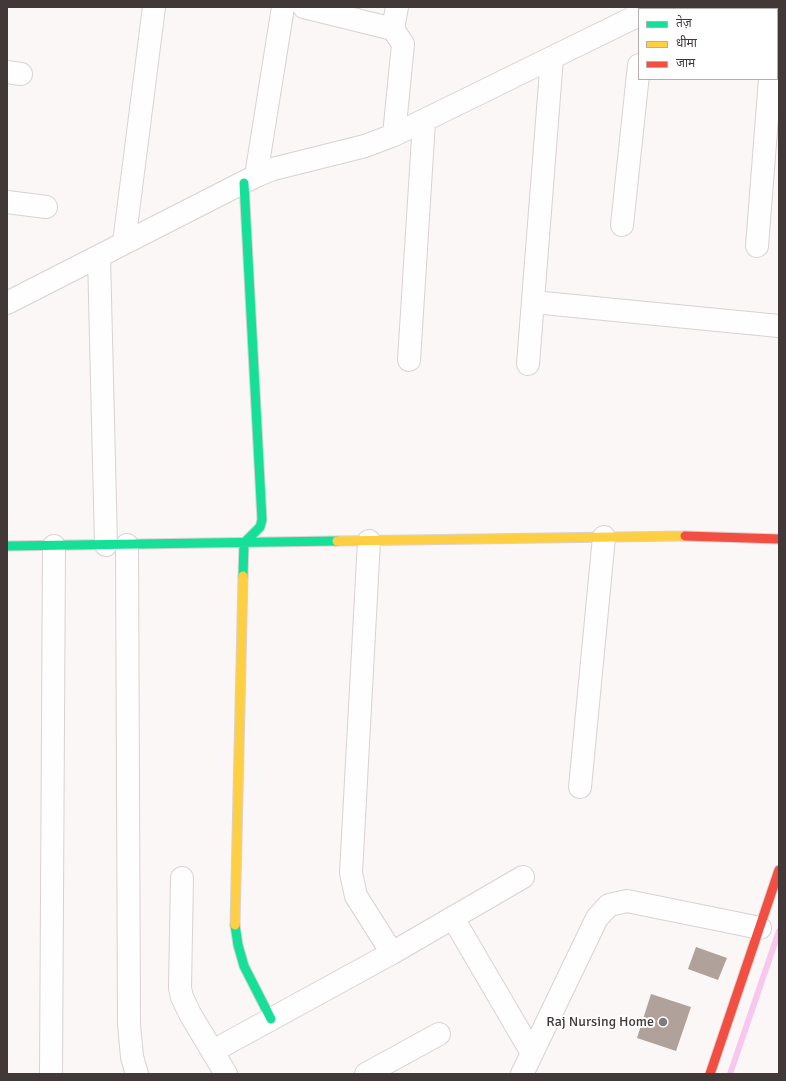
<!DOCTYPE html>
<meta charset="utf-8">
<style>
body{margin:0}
#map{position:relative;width:786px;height:1081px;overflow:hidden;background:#faf7f6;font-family:Signika,"Noto Sans Devanagari",sans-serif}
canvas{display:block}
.frame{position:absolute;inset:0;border:8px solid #423837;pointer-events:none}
.legend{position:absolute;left:638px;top:8px;width:140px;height:72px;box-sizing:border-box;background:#fff;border:1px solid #b3afaf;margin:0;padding:5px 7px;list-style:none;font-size:12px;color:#423837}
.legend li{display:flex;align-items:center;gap:8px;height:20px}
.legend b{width:20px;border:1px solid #b3afaf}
</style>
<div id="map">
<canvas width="786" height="1081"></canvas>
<div class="frame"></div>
<ul class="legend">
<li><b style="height:5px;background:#16e098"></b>तेज़</li>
<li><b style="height:5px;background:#ffcf43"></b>धीमा</li>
<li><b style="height:5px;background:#f24e42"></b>जाम</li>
</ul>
</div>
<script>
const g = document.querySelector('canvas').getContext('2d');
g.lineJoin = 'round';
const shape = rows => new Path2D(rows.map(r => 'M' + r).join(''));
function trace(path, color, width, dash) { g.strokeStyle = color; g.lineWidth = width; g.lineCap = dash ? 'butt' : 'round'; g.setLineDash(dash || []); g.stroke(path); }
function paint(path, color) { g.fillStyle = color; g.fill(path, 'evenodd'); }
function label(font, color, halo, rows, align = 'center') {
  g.font = font + ' Signika,sans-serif'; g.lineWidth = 4; g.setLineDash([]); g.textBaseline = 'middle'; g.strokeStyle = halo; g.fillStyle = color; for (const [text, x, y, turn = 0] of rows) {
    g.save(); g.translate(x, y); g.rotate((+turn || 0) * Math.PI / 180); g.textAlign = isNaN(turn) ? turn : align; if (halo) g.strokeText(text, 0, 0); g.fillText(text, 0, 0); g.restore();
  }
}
trace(shape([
 [730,1074,779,931]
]), '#f7c7ee', 6);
paint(shape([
 [696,947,727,958,718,980,688,969],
 [651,994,691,1007,676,1051,637,1038]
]), '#b0a19a');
const street = shape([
 [304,7,393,29,403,44,394,135],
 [651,9,655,7],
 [776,9,777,7],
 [393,29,397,7],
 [7,72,21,74],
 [256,176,283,7],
 [7,202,46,207],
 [622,225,639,65],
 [124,243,154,7],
 [757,246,770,79],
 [99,256,106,545],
 [533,302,779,326],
 [7,303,256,176,273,169,365,146,394,135,639,15],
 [409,360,424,122],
 [528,364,552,58],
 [369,541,351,873,356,896,392,953],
 [127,545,129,1024,132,1057,137,1074],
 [580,787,604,537],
 [182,878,180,988,182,997,190,1014,226,1074],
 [453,918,532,1053],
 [213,1051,392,953,523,877],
 [51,1074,54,546],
 [366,1074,439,1034],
 [522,1074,597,918,609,905,627,901,760,928]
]);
const fast = shape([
 [7,546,337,541],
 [243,576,244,543,260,527,262,520,244,183],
 [235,925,238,945,244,966,271,1019]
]);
const slow = shape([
 [337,541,685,536],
 [235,925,243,576]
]);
const jam = shape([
 [685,536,779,539],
 [710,1074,779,870]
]);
trace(street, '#d9d2d2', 24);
trace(fast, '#d9d2d2', 11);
trace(slow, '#d9d2d2', 11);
trace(jam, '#d9d2d2', 11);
trace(street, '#fefefe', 22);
trace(fast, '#16e098', 9);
trace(slow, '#ffcf43', 9);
trace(jam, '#f24e42', 9);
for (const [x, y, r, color] of [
 [663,1022,5,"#827b7a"]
]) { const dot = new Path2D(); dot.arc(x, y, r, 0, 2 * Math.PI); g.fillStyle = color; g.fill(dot); trace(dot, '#fff', 1.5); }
label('14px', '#423837', '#fff', [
 ["Raj Nursing Home",654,1022]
], 'right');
</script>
